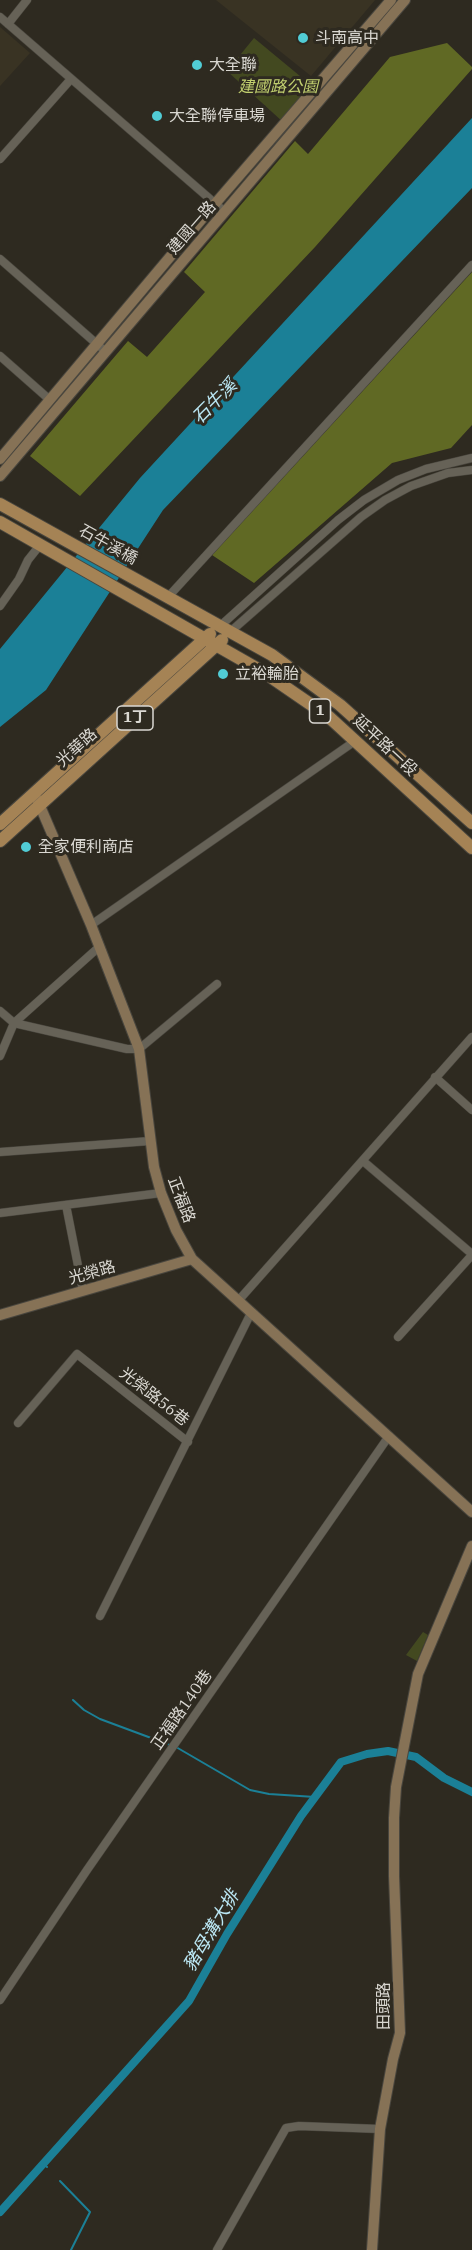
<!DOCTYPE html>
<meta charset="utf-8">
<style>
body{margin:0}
canvas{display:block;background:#2e2a20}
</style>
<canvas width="472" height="2250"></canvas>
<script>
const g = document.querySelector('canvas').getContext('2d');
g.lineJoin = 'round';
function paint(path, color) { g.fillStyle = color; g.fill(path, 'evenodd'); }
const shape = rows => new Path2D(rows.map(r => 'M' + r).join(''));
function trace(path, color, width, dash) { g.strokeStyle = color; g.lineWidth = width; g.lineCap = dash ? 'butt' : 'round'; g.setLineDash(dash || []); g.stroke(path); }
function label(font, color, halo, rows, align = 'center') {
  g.font = font + ' "IBM Plex Serif","Noto Sans TC",serif'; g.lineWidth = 6; g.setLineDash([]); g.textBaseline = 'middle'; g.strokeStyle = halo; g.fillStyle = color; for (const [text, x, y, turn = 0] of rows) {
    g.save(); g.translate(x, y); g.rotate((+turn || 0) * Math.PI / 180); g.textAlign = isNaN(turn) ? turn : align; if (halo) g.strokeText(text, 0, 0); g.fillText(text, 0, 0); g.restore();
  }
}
paint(shape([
 [216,0,375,0,311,76],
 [0,27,30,53,0,86]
]), '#393323');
paint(shape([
 [254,38,312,86,283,122,227,71],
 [423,1632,428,1635,417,1661,406,1655]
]), '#434920');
paint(shape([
 [447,43,472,67,472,69,315,247,80,496,30,456,128,341,147,357,205,292,184,272,295,141,308,154,390,57],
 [472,272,472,425,451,448,392,463,254,583,212,555]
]), '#606924');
paint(shape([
 [472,118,472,188,163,510,46,690,0,727,0,649,140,478]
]), '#1b8097');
trace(shape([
 [73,1700,84,1710,100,1719,170,1745],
 [176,1747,250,1790,269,1794,315,1797],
 [43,2163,47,2167],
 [60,2181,90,2212,71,2250]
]), '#1b8097', 2);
trace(shape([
 [0,2212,189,2001,227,1934,301,1816,341,1762,367,1754,388,1751,416,1757,444,1778,472,1792]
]), '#1b8097', 8);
const street = shape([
 [0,17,225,212],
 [8,24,27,0],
 [0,159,71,79],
 [0,259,106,352],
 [0,356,50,400],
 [168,597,472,265],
 [0,606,19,579,28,560,40,545],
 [219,627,338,520,364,500,398,480,426,469,472,458],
 [230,632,361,517,385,500,411,486,448,473,472,470],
 [91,925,355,741],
 [0,1011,14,1023,127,1049,139,1049,217,984],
 [0,1056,14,1023,99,947],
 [435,1077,472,1110],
 [0,1152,150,1141],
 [363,1161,472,1254],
 [66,1205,83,1291],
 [0,1213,161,1193],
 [238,1301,472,1037],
 [398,1337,472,1255],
 [18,1423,77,1354,188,1442],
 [100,1616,251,1313],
 [0,2000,87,1870,389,1436],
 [217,2250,286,2128,299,2126,380,2129]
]);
const secondary = shape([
 [0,459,201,220,391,0],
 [0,476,405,0],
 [37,799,91,925,139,1049,154,1167,161,1193,176,1230,192,1259,472,1512],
 [0,1315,192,1259],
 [372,2250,380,2129,393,2059,400,2033,394,1876,394,1818,396,1787,418,1674,472,1546]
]);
const primary = shape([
 [0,504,272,655,340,705,472,823],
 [0,522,265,673,329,717,472,848],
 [0,824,210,634],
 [0,841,222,640]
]);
trace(street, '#49463e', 9);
trace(secondary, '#49463e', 12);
trace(primary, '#49463e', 14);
trace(street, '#666257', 8);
trace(secondary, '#867256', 10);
trace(primary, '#a58355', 12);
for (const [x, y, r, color] of [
 [303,38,6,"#51ccd5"],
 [197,65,6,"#51ccd5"],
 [157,116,6,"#51ccd5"],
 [223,674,6,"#51ccd5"],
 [26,847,6,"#51ccd5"]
]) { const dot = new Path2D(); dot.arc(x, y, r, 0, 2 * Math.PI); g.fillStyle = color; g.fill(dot); trace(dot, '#2e2a20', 2); }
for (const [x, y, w] of [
 [320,711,21],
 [135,718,36]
]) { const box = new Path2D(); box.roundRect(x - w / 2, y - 12, w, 24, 4.5); g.fillStyle = '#2e2a20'; g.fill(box); trace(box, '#dad8d2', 1.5); }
label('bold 15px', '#dad8d2', null, [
 ["1",320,711],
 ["1丁",135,718]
]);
label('16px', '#dad8d2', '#2e2a20', [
 ["斗南高中",315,38],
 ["大全聯",209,65],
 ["大全聯停車場",169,116],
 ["立裕輪胎",235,674],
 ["全家便利商店",38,847]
], 'left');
label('italic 16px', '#c1cf6f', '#2e2a20', [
 ["建國路公園",278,87]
]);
label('16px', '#dad8d2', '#2e2a20', [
 ["建國一路",192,228,-49],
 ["石牛溪橋",108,545,29],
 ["延平路一段",385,746,43],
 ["光華路",77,748,-42],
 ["正福路",181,1200,69],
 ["光榮路",92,1273,-16],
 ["光榮路56巷",154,1397,38],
 ["正福路140巷",182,1710,-55],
 ["田頭路",384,2006,-90]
]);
label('italic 18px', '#bbe7f4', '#2e2a20', [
 ["石牛溪",215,402,-45],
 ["豬母溝大排",212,1931,-59]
]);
</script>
